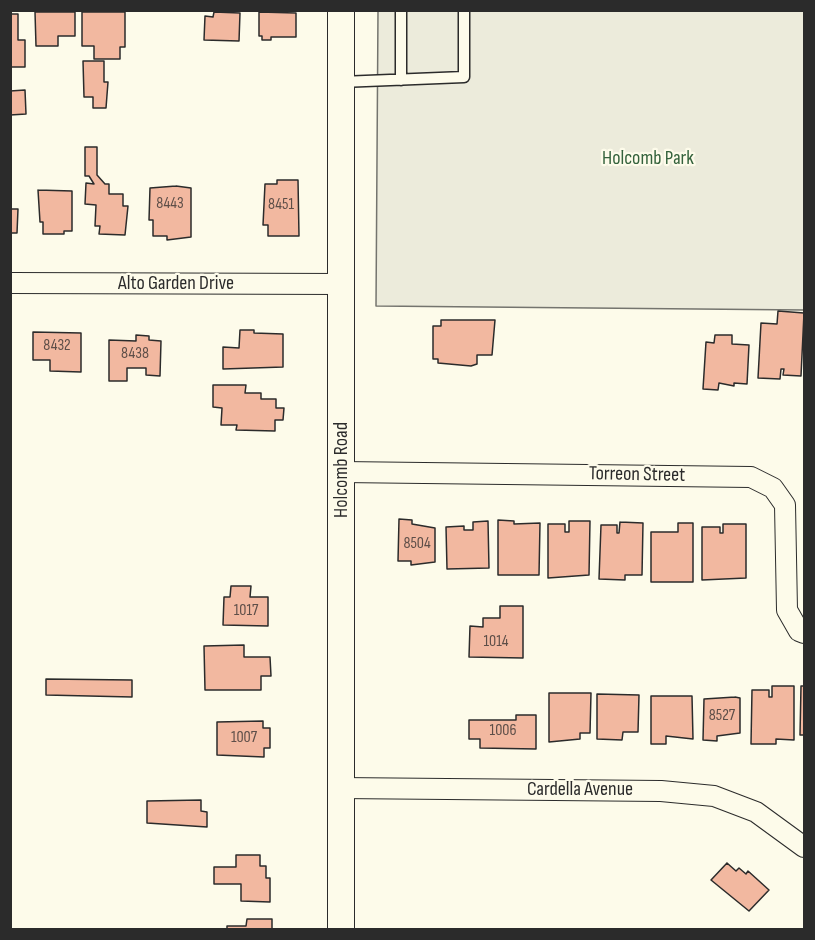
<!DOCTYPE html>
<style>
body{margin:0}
#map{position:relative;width:815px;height:940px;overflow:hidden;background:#fdfbea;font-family:"Sofia Sans Condensed",sans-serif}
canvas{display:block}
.frame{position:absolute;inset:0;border:12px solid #2b2b2b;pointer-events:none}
</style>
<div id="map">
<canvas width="815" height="940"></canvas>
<div class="frame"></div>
</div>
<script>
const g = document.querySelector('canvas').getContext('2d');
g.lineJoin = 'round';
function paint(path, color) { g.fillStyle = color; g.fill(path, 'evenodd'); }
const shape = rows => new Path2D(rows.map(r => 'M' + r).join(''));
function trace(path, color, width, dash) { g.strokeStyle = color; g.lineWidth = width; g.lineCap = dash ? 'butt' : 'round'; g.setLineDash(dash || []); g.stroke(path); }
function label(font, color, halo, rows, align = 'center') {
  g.font = font + ' "Sofia Sans Condensed",sans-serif'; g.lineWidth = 4.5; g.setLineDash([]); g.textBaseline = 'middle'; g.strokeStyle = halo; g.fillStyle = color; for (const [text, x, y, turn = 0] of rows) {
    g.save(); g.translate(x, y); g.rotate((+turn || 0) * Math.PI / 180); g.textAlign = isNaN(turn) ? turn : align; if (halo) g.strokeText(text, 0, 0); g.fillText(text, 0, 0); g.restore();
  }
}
const green = shape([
 [378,11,804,11,804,310,376,306,378,11]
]);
paint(green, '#ecebdb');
trace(green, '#74746e', 1.5);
const building = shape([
 [35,12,75,12,75,36,58,36,58,46,36,46,35,12],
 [82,12,125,12,125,47,120,47,120,59,94,59,94,46,82,46,82,12],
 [214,12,240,13,239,41,204,40,205,16,213,17,214,12],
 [259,12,296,13,296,37,271,37,271,40,262,40,262,36,259,36,259,12],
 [10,14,18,14,18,40,25,40,25,67,10,67,10,14],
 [83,61,104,61,104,82,108,82,106,108,93,108,93,97,84,97,83,61],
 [25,90,26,114,10,115,10,91,25,90],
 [85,147,97,147,97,175,105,184,109,184,109,194,123,194,123,206,128,206,125,235,99,234,100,226,95,226,96,205,85,204,86,183,94,184,89,176,85,176,85,147],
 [277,180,298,180,299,236,268,236,268,225,263,225,265,184,277,184,277,180],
 [176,186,191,188,191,237,167,240,167,236,153,236,153,220,149,220,150,188,176,186],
 [38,190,72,191,72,231,64,231,64,234,43,234,43,222,40,222,38,190],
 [10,209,18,209,17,233,10,233,10,209],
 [778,311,804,313,801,376,783,375,784,369,781,369,780,379,758,378,761,323,777,324,778,311],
 [441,320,495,320,492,355,477,355,477,364,471,366,438,363,438,359,433,359,433,326,441,326,441,320],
 [240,330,254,330,254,333,283,334,283,367,223,369,223,347,239,348,240,330],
 [33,332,81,333,81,372,50,371,50,360,33,360,33,332],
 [136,335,149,336,149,340,161,341,160,376,146,375,146,368,127,368,127,381,109,381,109,340,136,341,136,335],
 [715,335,732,335,732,344,749,345,747,384,734,383,734,386,719,383,718,390,703,389,706,342,714,343,715,335],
 [213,385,246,385,245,393,261,393,261,399,276,399,276,408,284,408,283,420,275,420,275,431,236,430,237,425,221,425,222,408,213,407,213,385],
 [399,519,412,520,412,524,435,528,435,562,411,565,411,561,398,561,399,519],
 [498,520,514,521,514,524,540,523,539,575,498,575,498,520],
 [488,521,489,568,447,569,446,527,464,526,464,530,473,530,473,522,488,521],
 [569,521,590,521,589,575,548,578,548,524,565,524,565,532,569,532,569,521],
 [620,522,643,523,642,575,625,575,625,580,599,579,601,525,617,525,617,533,619,533,620,522],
 [678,523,693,523,693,582,651,582,651,532,678,532,678,523],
 [723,524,746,524,746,578,702,580,702,527,720,527,720,533,723,533,723,524],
 [231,586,251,586,250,597,268,597,268,626,223,625,224,597,230,597,231,586],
 [500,606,523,606,523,658,469,657,470,626,483,627,483,618,500,618,500,606],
 [244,645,244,657,270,657,271,676,261,676,261,690,205,690,204,646,244,645],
 [46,679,132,680,132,697,46,695,46,679],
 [772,686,794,686,794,740,776,739,776,744,751,744,752,690,769,690,769,697,772,697,772,686],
 [801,686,804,686,804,735,800,735,801,686],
 [549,693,591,693,590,733,580,733,580,739,549,742,549,693],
 [597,694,639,695,638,732,623,732,622,740,597,739,597,694],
 [651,696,692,696,693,739,666,736,666,744,651,744,651,696],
 [735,697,740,698,740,733,717,736,717,741,703,740,704,699,735,697],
 [516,715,536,715,536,749,480,748,480,739,469,739,469,720,516,720,516,715],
 [263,721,263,728,270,728,270,748,264,748,264,757,217,755,217,722,263,721],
 [201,800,201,811,207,812,207,827,147,823,147,801,201,800],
 [236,855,260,855,260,866,266,866,266,878,270,878,270,902,241,901,241,884,214,884,214,867,236,867,236,855],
 [727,863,736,871,739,868,746,874,748,871,769,890,749,911,711,880,727,863],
 [247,919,272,919,272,930,227,930,227,926,246,926,247,919]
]);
paint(building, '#f2b8a0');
trace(building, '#2b2b2b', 1.5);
const service = shape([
 [401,10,401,80],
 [341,82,464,77,464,10]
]);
const minor = shape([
 [10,283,342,284],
 [342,472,751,477,773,488,785,505,787,610,799,631,804,633],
 [340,788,661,791,714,796,756,812,804,847]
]);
const tertiary = shape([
 [341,930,341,10]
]);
trace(service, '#2b2b2b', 13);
trace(minor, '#2b2b2b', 22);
trace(tertiary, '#2b2b2b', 28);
trace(service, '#fdfbea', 10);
trace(minor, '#fdfbea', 20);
trace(tertiary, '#fdfbea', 26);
label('16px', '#5d4e48', null, [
 ["8443",170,204],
 ["8451",281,205],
 ["8432",57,346],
 ["8438",135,354],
 ["8504",417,544],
 ["1017",246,611],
 ["1014",496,642],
 ["8527",722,716],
 ["1006",503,731],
 ["1007",244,738]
]);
label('20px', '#34623c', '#fdfbea', [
 ["Holcomb Park",648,159]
]);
label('20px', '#2b2b2b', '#fdfbea', [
 ["Alto Garden Drive",176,284],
 ["Holcomb Road",342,470,-90],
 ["Torreon Street",637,475,1],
 ["Cardella Avenue",580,790]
]);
</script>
